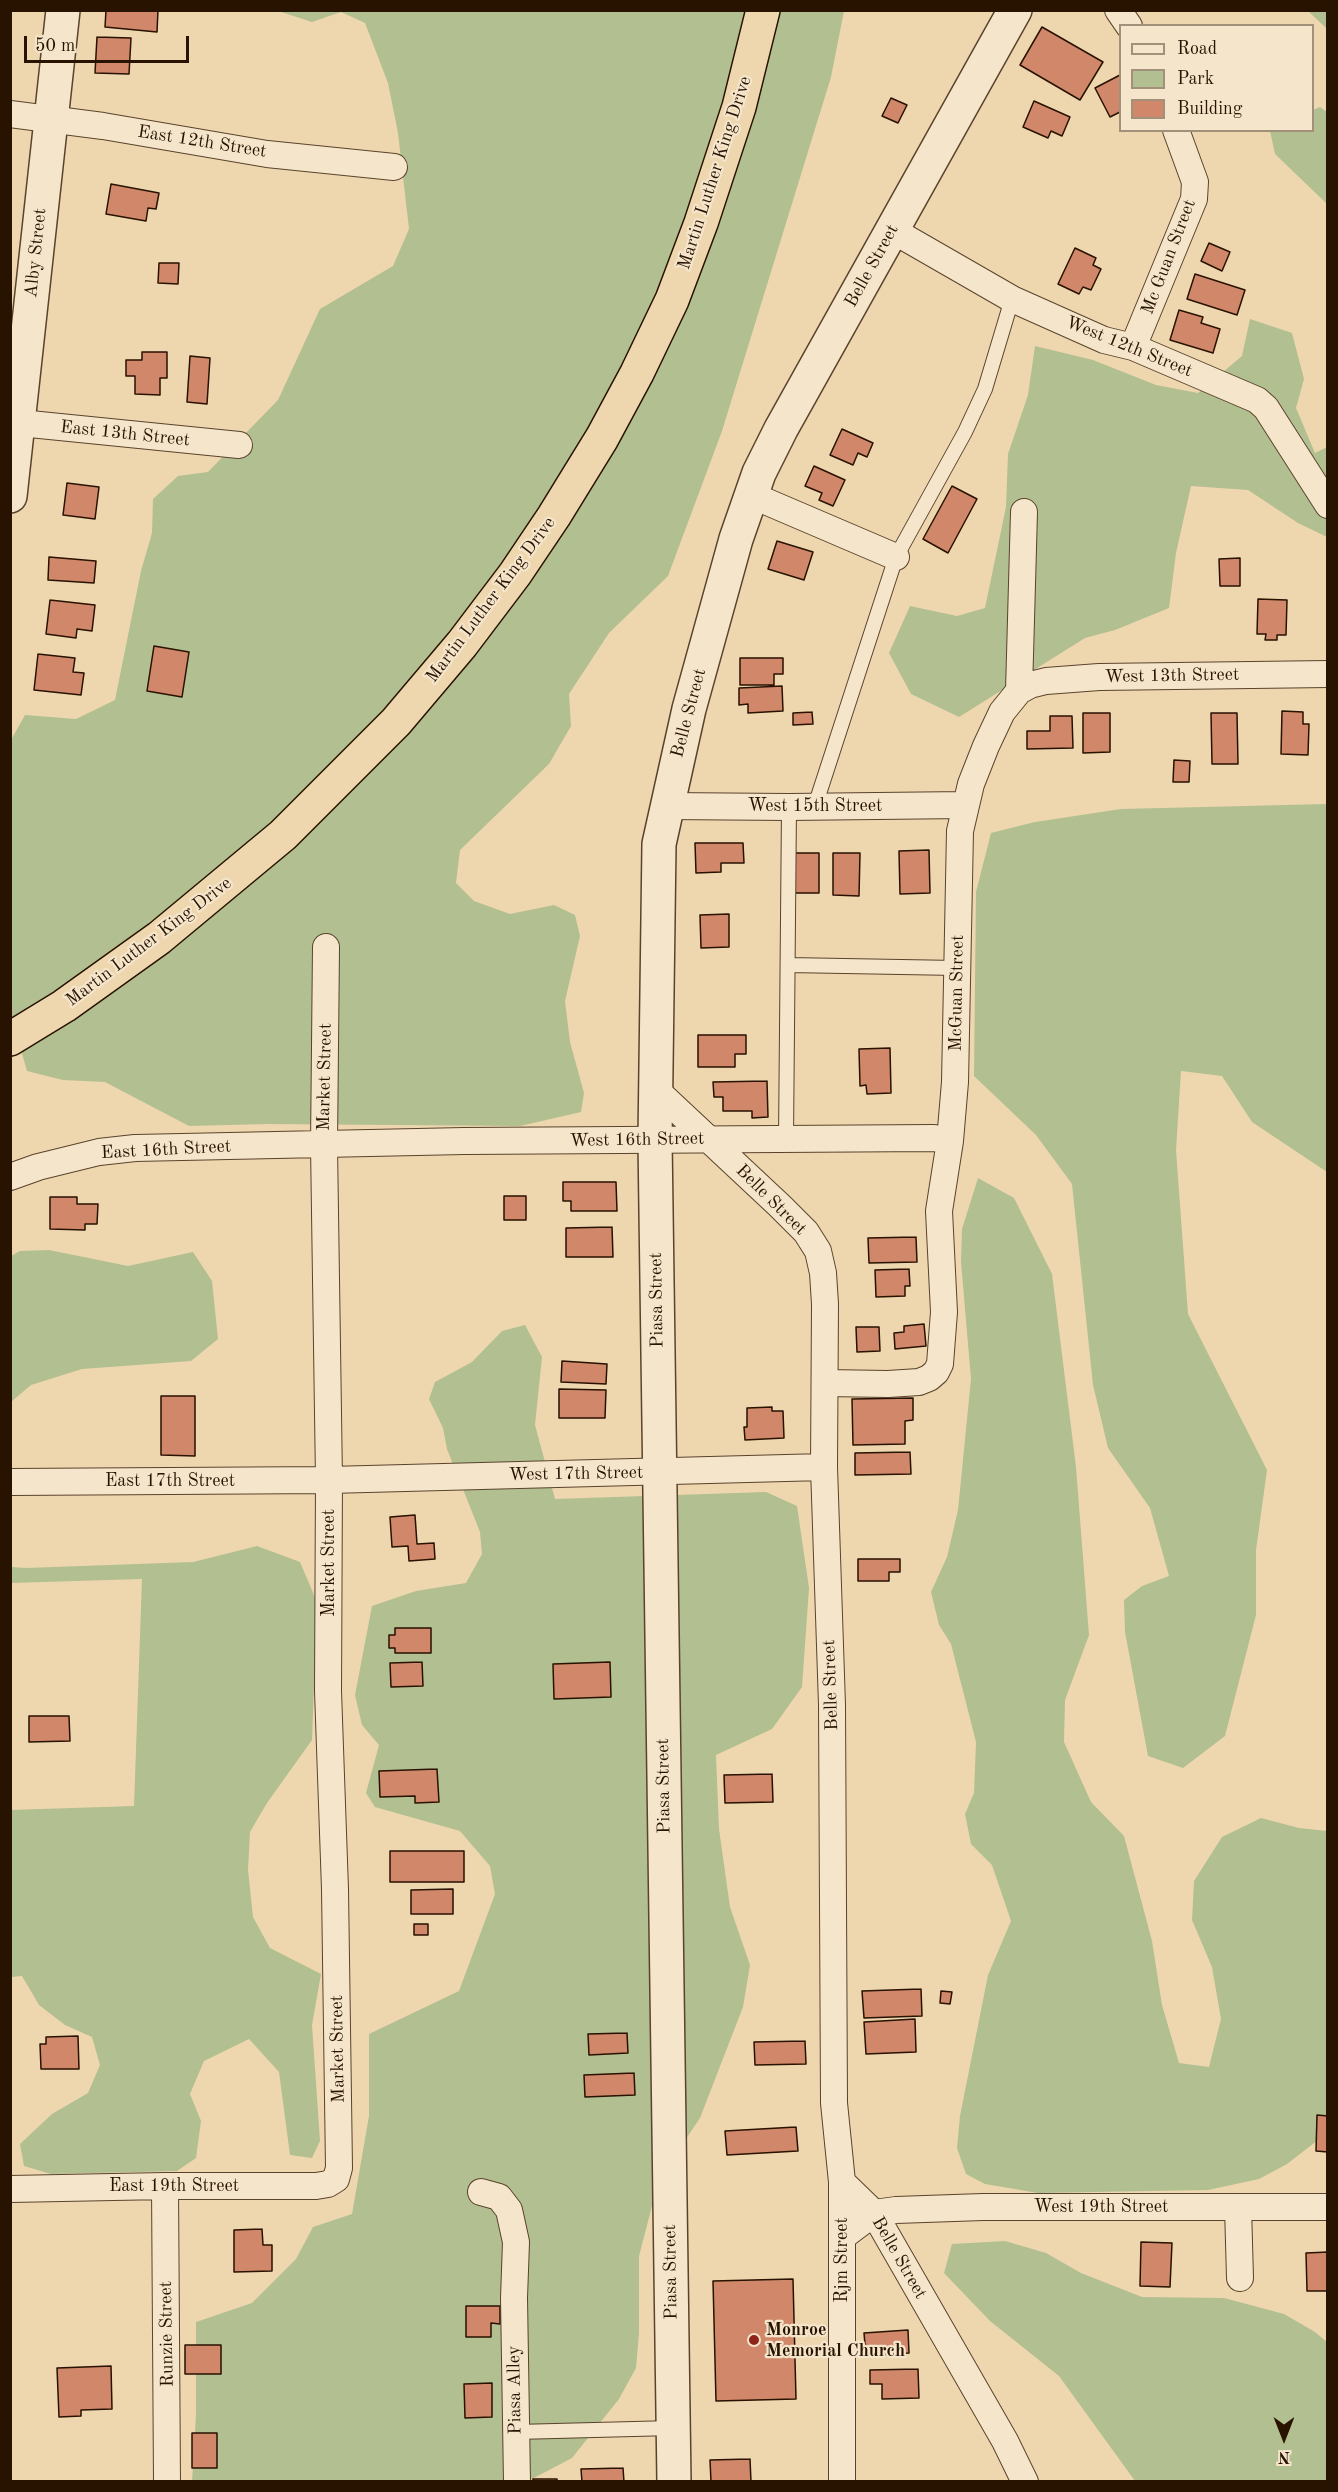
<!DOCTYPE html>
<style>
body{margin:0}
#map{position:relative;width:1338px;height:2492px;overflow:hidden;background:#eed7af;font-family:"Old Standard TT",serif}
canvas{display:block}
.frame{position:absolute;inset:0;border:12px solid #281200;pointer-events:none}
.legend{position:absolute;left:1119px;top:24px;width:195px;height:108px;box-sizing:border-box;background:#f4e5cb;border:2px solid #a2917a;margin:0;padding:8px 10px;list-style:none;font-size:18px;color:#281200}
.legend li{display:flex;align-items:center;gap:12px;height:30px}
.legend b{width:30px;border:2px solid #a2917a}
.north{position:absolute;left:1254px;top:2408px;width:60px;height:60px;-webkit-text-stroke:4px #f4e5cb;paint-order:stroke;rotate:180deg;font-size:16px;font-weight:700;line-height:24px;text-align:center;color:#281200}
.north::after{content:'';display:block;margin:auto;width:21px;height:27px;background:#281200;clip-path:polygon(50% 0,100% 100%,50% 72%,0 100%)}
.scale{position:absolute;left:24px;top:36px;width:165px;height:27px;box-sizing:border-box;border:3px solid #281200;border-top:0;padding-left:8px;font-size:18px;line-height:21px;white-space:nowrap;color:#281200;-webkit-text-stroke:4px #f4e5cb;paint-order:stroke}
</style>
<div id="map">
<canvas width="1338" height="2492"></canvas>
<div class="frame"></div>
<ul class="legend">
<li><b style="height:8px;background:#f4e5cb"></b>Road</li>
<li><b style="height:16px;background:#b2bf90"></b>Park</li>
<li><b style="height:16px;background:#d1876a"></b>Building</li>
</ul>
<div class="north">N</div>
<div class="scale">50 m</div>
</div>
<script>
const g = document.querySelector('canvas').getContext('2d');
g.lineJoin = 'round';
function paint(path, color) { g.fillStyle = color; g.fill(path, 'evenodd'); }
const shape = rows => new Path2D(rows.map(r => 'M' + r).join(''));
function trace(path, color, width, dash) { g.strokeStyle = color; g.lineWidth = width; g.lineCap = dash ? 'butt' : 'round'; g.setLineDash(dash || []); g.stroke(path); }
function label(font, color, halo, rows, align = 'center') {
  g.font = font + ' "Old Standard TT",serif'; g.lineWidth = 4.5; g.setLineDash([]); g.textBaseline = 'middle'; g.strokeStyle = halo; g.fillStyle = color; for (const [text, x, y, turn = 0] of rows) {
    g.save(); g.translate(x, y); g.rotate((+turn || 0) * Math.PI / 180); g.textAlign = isNaN(turn) ? turn : align; if (halo) g.strokeText(text, 0, 0); g.fillText(text, 0, 0); g.restore();
  }
}
paint(shape([
 [278,11,844,11,831,77,722,431,668,576,609,633,569,694,571,726,549,764,460,850,456,883,474,901,510,914,554,905,575,915,580,936,565,1001,570,1042,584,1093,581,1112,520,1126,268,1124,189,1126,105,1082,63,1080,27,1071,11,1015,11,740,25,715,76,719,115,700,141,571,152,533,153,499,178,476,208,472,278,400,320,309,393,266,409,229,398,133,388,83,365,23,341,12,312,22],
 [1308,11,1327,11,1327,29],
 [1320,107,1327,112,1327,204,1275,154,1270,131,1312,130,1313,110],
 [1250,319,1292,333,1304,379,1296,408,1315,453,1327,447,1327,537,1298,523,1248,490,1191,486,1176,553,1169,608,1115,630,1085,638,959,717,911,694,889,653,910,606,957,616,985,608,1006,507,1008,454,1028,395,1035,346,1093,360,1156,385,1198,393,1242,356],
 [1327,804,1327,1172,1252,1122,1222,1076,1181,1071,1176,1150,1188,1314,1267,1470,1256,1550,1256,1615,1225,1736,1183,1768,1148,1756,1125,1632,1124,1600,1142,1586,1169,1576,1150,1508,1108,1448,1093,1385,1072,1184,1036,1135,974,1076,976,892,991,833,1035,822,1121,809],
 [978,1178,1014,1198,1052,1274,1076,1467,1089,1635,1065,1700,1064,1742,1091,1802,1124,1836,1152,1941,1162,2005,1179,2063,1209,2067,1221,2019,1212,1967,1192,1920,1194,1881,1222,1837,1261,1818,1299,1828,1327,1831,1327,2133,1287,2164,1259,2179,1208,2190,1038,2193,985,2184,966,2174,957,2148,960,2116,988,1975,1011,1921,992,1865,971,1844,965,1814,974,1793,976,1742,951,1644,939,1625,931,1592,947,1557,958,1510,971,1379,961,1262,962,1229],
 [49,1250,128,1266,193,1252,212,1281,218,1339,191,1361,82,1369,31,1385,11,1402,11,1256,20,1251],
 [525,1325,542,1357,535,1425,555,1499,766,1492,797,1506,809,1588,802,1687,772,1729,716,1755,719,1829,730,1907,750,1965,743,2007,700,2118,659,2179,639,2256,639,2333,636,2368,619,2399,572,2458,528,2481,192,2482,196,2415,196,2322,252,2303,296,2259,313,2227,352,2214,369,2116,369,2034,459,1991,495,1894,490,1866,460,1831,375,1807,366,1793,379,1745,362,1725,355,1695,372,1606,416,1591,466,1583,482,1554,480,1532,447,1449,443,1428,429,1399,435,1382,472,1362,502,1331],
 [257,1546,300,1562,317,1602,312,1740,267,1803,250,1832,248,1870,253,1917,270,1948,321,1974,312,2025,320,2141,312,2158,290,2155,279,2072,249,2039,204,2061,190,2094,201,2121,196,2158,177,2171,51,2174,24,2166,20,2144,52,2114,88,2093,100,2065,92,2037,65,2025,39,2005,22,1976,11,1977,10,1810,134,1806,142,1579,11,1583,11,1567,26,1568,193,1562],
 [1005,2241,1046,2253,1081,2273,1142,2297,1224,2298,1284,2314,1315,2332,1327,2342,1327,2481,1135,2481,1059,2376,990,2321,944,2273,952,2244]
]), '#b2bf90');
const building = shape([
 [106,10,158,10,157,32,105,27,106,10],
 [1042,27,1103,62,1080,100,1020,65,1042,27],
 [97,37,131,38,129,74,95,73,97,37],
 [1120,75,1120,112,1110,117,1095,88,1120,75],
 [891,98,907,105,898,123,882,116,891,98],
 [1034,101,1070,117,1062,136,1051,131,1048,138,1023,127,1034,101],
 [111,184,159,193,156,209,148,208,146,221,106,214,111,184],
 [1209,243,1230,252,1222,271,1201,261,1209,243],
 [1075,248,1096,258,1093,265,1101,269,1091,290,1083,287,1079,294,1058,284,1075,248],
 [159,263,179,263,178,284,158,283,159,263],
 [1195,274,1245,290,1237,315,1187,299,1195,274],
 [1179,310,1203,317,1201,323,1220,329,1213,353,1170,340,1179,310],
 [142,352,167,352,167,378,160,378,160,395,135,394,135,376,126,376,126,360,142,360,142,352],
 [190,356,210,358,207,404,187,402,190,356],
 [842,429,873,443,867,457,858,453,853,465,830,455,842,429],
 [814,466,845,480,833,506,819,500,822,493,805,486,814,466],
 [67,483,99,487,95,519,63,515,67,483],
 [952,486,977,499,948,553,923,539,952,486],
 [777,541,813,552,804,580,768,569,777,541],
 [49,557,96,561,94,583,48,580,49,557],
 [1240,558,1240,586,1220,586,1219,559,1240,558],
 [1258,599,1287,600,1286,635,1277,635,1277,640,1265,640,1266,634,1257,634,1258,599],
 [50,600,95,605,92,631,77,629,76,638,46,634,50,600],
 [154,646,189,652,182,697,147,691,154,646],
 [38,654,75,658,73,672,84,673,81,695,34,690,38,654],
 [740,658,783,658,783,674,774,674,774,685,740,685,740,658],
 [782,686,783,711,748,713,748,704,739,705,739,688,782,686],
 [1282,711,1303,712,1303,724,1309,724,1308,755,1281,754,1282,711],
 [812,712,813,724,793,725,793,713,812,712],
 [1083,713,1110,713,1110,752,1083,753,1083,713],
 [1211,713,1237,713,1238,764,1212,764,1211,713],
 [1050,716,1072,716,1073,748,1027,749,1027,731,1050,731,1050,716],
 [1174,760,1190,761,1189,782,1173,782,1174,760],
 [695,843,743,843,744,863,721,863,721,872,696,873,695,843],
 [929,850,930,893,900,894,899,851,929,850],
 [795,853,819,853,819,893,795,893,795,853],
 [833,853,860,853,859,896,833,895,833,853],
 [729,914,729,947,701,948,700,915,729,914],
 [698,1035,746,1035,746,1054,735,1054,735,1067,698,1067,698,1035],
 [890,1048,891,1093,867,1094,866,1085,860,1086,859,1049,890,1048],
 [767,1081,768,1117,752,1118,752,1111,723,1111,723,1097,714,1097,713,1082,767,1081],
 [563,1182,616,1182,617,1211,571,1211,571,1201,563,1201,563,1182],
 [504,1196,526,1196,526,1220,504,1220,504,1196],
 [50,1197,77,1197,77,1204,98,1204,97,1224,85,1224,85,1230,50,1229,50,1197],
 [612,1227,613,1257,566,1257,566,1228,612,1227],
 [916,1237,917,1262,869,1263,868,1238,916,1237],
 [909,1269,910,1286,905,1286,905,1296,876,1297,875,1270,909,1269],
 [924,1324,926,1346,895,1349,894,1333,904,1332,904,1326,924,1324],
 [856,1327,879,1327,880,1351,857,1352,856,1327],
 [562,1361,607,1364,606,1384,561,1382,562,1361],
 [559,1389,606,1390,605,1418,559,1418,559,1389],
 [161,1396,195,1396,195,1456,161,1455,161,1396],
 [913,1398,913,1420,905,1421,905,1444,853,1445,852,1399,913,1398],
 [772,1407,772,1411,783,1411,784,1438,745,1440,744,1427,747,1427,747,1408,772,1407],
 [910,1452,911,1474,855,1475,855,1453,910,1452],
 [415,1515,417,1544,434,1543,435,1559,409,1561,408,1546,392,1547,390,1517,415,1515],
 [858,1559,900,1559,900,1572,889,1572,889,1581,858,1581,858,1559],
 [395,1628,431,1628,431,1653,395,1653,395,1648,389,1648,389,1635,395,1635,395,1628],
 [422,1662,423,1686,391,1687,390,1663,422,1662],
 [610,1662,611,1697,554,1699,553,1664,610,1662],
 [29,1716,69,1716,70,1741,29,1742,29,1716],
 [437,1769,439,1802,415,1803,415,1796,380,1797,379,1771,437,1769],
 [772,1774,773,1802,725,1803,724,1775,772,1774],
 [390,1851,464,1851,464,1882,390,1882,390,1851],
 [453,1889,453,1914,411,1914,411,1890,453,1889],
 [414,1924,428,1924,428,1935,414,1935,414,1924],
 [921,1989,922,2016,864,2018,862,1991,921,1989],
 [941,1991,952,1992,950,2004,940,2003,941,1991],
 [915,2019,916,2052,866,2054,864,2022,915,2019],
 [627,2033,628,2053,589,2055,588,2034,627,2033],
 [78,2036,79,2069,41,2069,40,2044,46,2044,46,2037,78,2036],
 [805,2041,806,2064,755,2065,754,2042,805,2041],
 [634,2073,635,2095,585,2097,584,2075,634,2073],
 [1317,2115,1328,2116,1328,2152,1316,2151,1317,2115],
 [796,2127,798,2151,727,2155,725,2131,796,2127],
 [262,2229,263,2245,272,2245,272,2271,234,2272,234,2230,262,2229],
 [1141,2242,1172,2243,1170,2287,1140,2286,1141,2242],
 [1328,2252,1328,2291,1307,2291,1306,2253,1328,2252],
 [793,2279,796,2399,716,2401,713,2281,793,2279],
 [466,2306,500,2306,500,2324,491,2323,491,2337,466,2337,466,2306],
 [908,2330,909,2353,866,2356,864,2333,908,2330],
 [185,2345,221,2345,221,2374,185,2374,185,2345],
 [111,2366,112,2409,81,2410,81,2416,59,2417,57,2368,111,2366],
 [918,2369,919,2398,882,2399,882,2384,870,2384,870,2370,918,2369],
 [492,2383,492,2417,465,2418,464,2384,492,2383],
 [192,2433,217,2433,217,2468,192,2468,192,2433],
 [750,2459,751,2482,711,2482,710,2460,750,2459],
 [623,2468,624,2482,582,2482,581,2469,623,2468],
 [533,2479,557,2479,557,2482,533,2482,533,2479]
]);
paint(building, '#d1876a');
trace(building, '#281200', 1.5);
const service = shape([
 [815,806,896,557,965,432,985,389,1012,299],
 [788,965,957,968],
 [786,1139,789,807],
 [516,2432,673,2428]
]);
const minor = shape([
 [1118,10,1129,26],
 [10,114,103,126,267,154,394,167],
 [892,230,1012,299,1104,340,1133,347,1257,400,1266,408,1328,505],
 [1133,347,1194,199,1195,182,1176,130],
 [10,422,239,445],
 [751,495,896,557],
 [1019,691,1030,685,1046,681,1099,677,1328,674],
 [666,806,789,807,965,805],
 [656,1090,780,1206,806,1232,818,1251,823,1273,825,1304,824,1467,832,1705,834,2103,842,2182,874,2213,1005,2441,1025,2482],
 [10,1177,38,1167,99,1152,135,1148,464,1141,934,1138,950,1141],
 [825,1383,888,1384,919,1382,929,1378,936,1372,940,1364,944,1312,939,1211,950,1141,955,1082,960,831,971,784,986,746,1002,712,1019,691,1024,512],
 [10,1482,329,1480,824,1467],
 [842,2182,842,2482],
 [165,2186,167,2482],
 [10,2189,165,2186,316,2186,328,2184,336,2179,339,2168,335,1889,328,1691,329,1480,324,1145,326,947],
 [481,2192,499,2197,509,2210,516,2242,514,2298,517,2482],
 [1238,2207,1240,2278],
 [842,2237,874,2213,896,2210,983,2207,1328,2207]
]);
const tertiary = shape([
 [10,496,63,10],
 [674,2482,655,1140,659,844,689,709,736,539,759,473,781,429,1015,10]
]);
const trunk = shape([
 [10,1039,64,1006,159,938,283,835,396,722,462,644,515,574,554,516,602,438,637,373,672,300,701,223,739,107,763,10]
]);
trace(service, '#5a432c', 16);
trace(minor, '#5a432c', 28);
trace(tertiary, '#5a432c', 36);
trace(trunk, '#281200', 36);
trace(service, '#f4e5cb', 14);
trace(minor, '#f4e5cb', 26);
trace(tertiary, '#f4e5cb', 33);
trace(trunk, '#eed7af', 33);
for (const [x, y, r, color] of [
 [754,2340,6,"#8f2418"]
]) { const dot = new Path2D(); dot.arc(x, y, r, 0, 2 * Math.PI); g.fillStyle = color; g.fill(dot); trace(dot, '#f4e5cb', 2); }
label('18px', '#281200', '#f4e5cb', [
 ["East 12th Street",202,142,9],
 ["Martin Luther King Drive",715,173,-72],
 ["Alby Street",36,253,-84],
 ["Mc Guan Street",1169,257,-69],
 ["Belle Street",872,266,-61],
 ["West 12th Street",1129,347,22],
 ["East 13th Street",125,434,6],
 ["Martin Luther King Drive",491,600,-53],
 ["West 13th Street",1172,676,-1],
 ["Belle Street",689,713,-75],
 ["West 15th Street",815,806],
 ["Martin Luther King Drive",149,942,-37],
 ["McGuan Street",957,993,-89],
 ["Market Street",325,1077,-89],
 ["West 16th Street",637,1140,-1],
 ["East 16th Street",166,1150,-3],
 ["Belle Street",771,1200,45],
 ["Piasa Street",657,1300,-91],
 ["West 17th Street",576,1474,-1],
 ["East 17th Street",170,1481],
 ["Market Street",329,1563,-90],
 ["Belle Street",831,1685,-92],
 ["Piasa Street",664,1786,-91],
 ["Market Street",338,2049,-91],
 ["East 19th Street",174,2186],
 ["West 19th Street",1101,2207],
 ["Belle Street",899,2258,60],
 ["Rjm Street",842,2260,-90],
 ["Piasa Street",671,2272,-91],
 ["Runzie Street",167,2334,-91],
 ["Piasa Alley",515,2390,-91]
]);
label('bold 18px', '#281200', '#f4e5cb', [
 ["Monroe",766,2330],
 ["Memorial Church",766,2351]
], 'left');
</script>
